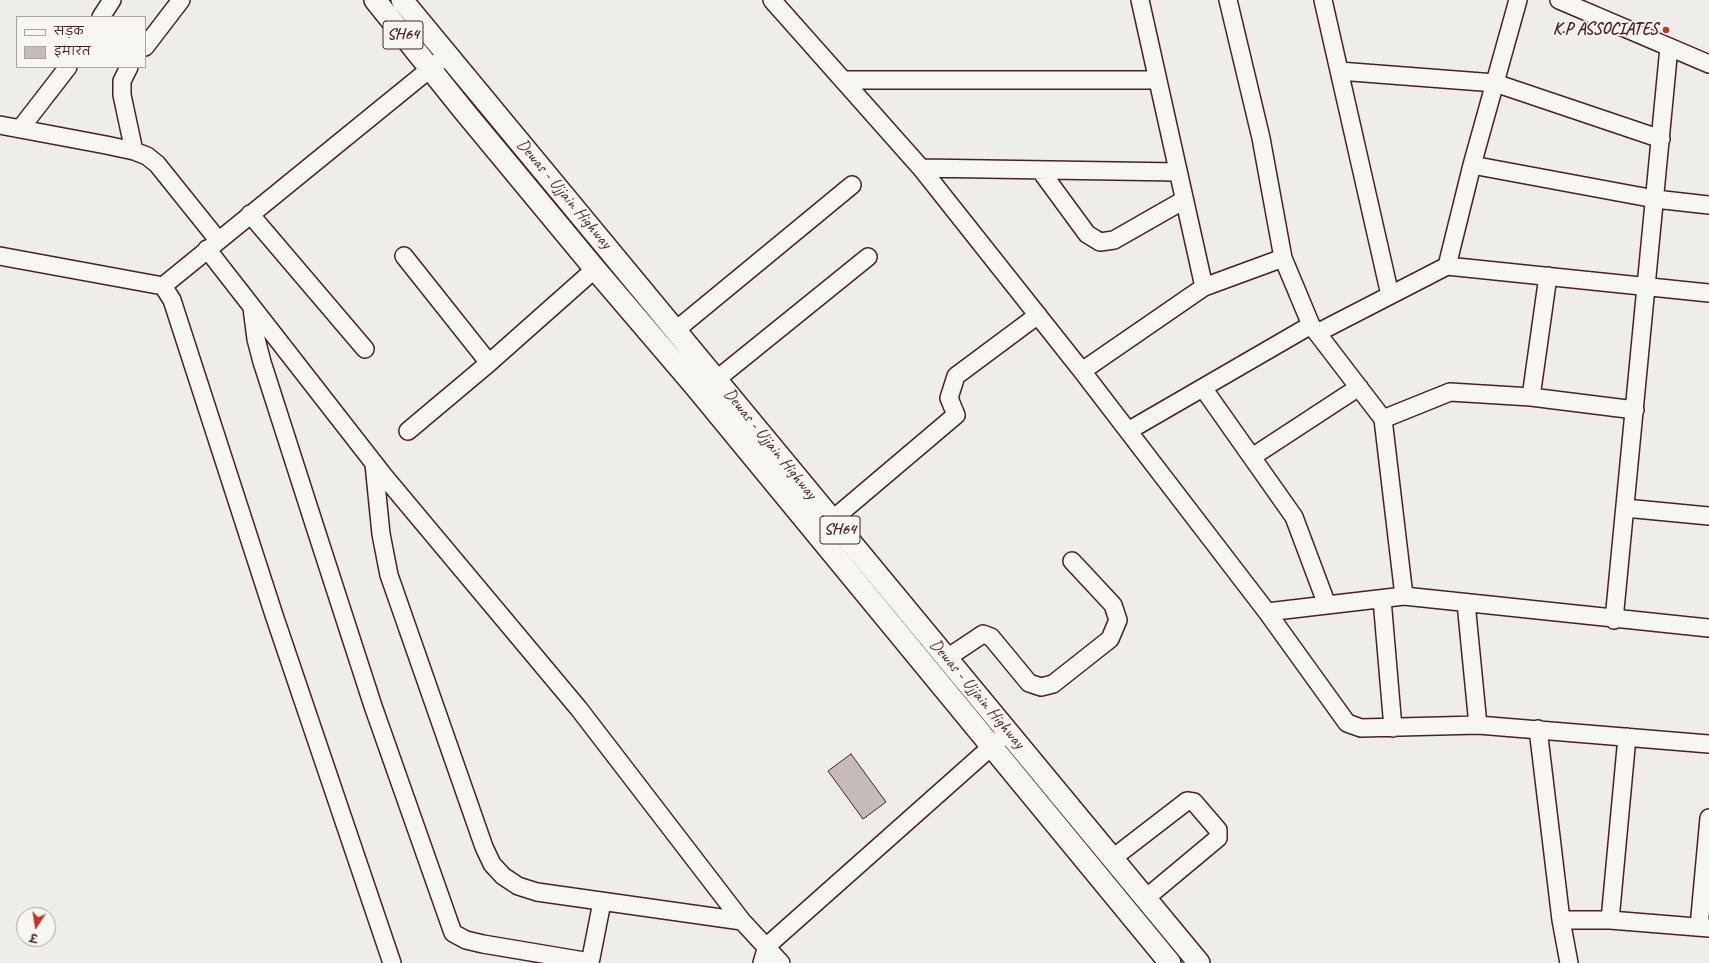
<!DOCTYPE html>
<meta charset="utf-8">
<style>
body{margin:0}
#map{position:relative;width:1709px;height:963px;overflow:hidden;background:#efedea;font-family:Caveat,"Playpen Sans Deva",sans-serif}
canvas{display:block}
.legend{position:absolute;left:16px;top:16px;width:130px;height:52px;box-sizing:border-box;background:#f6f6f2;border:1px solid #b1a0a2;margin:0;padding:5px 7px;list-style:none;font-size:12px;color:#4a1f2b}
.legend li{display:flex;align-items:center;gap:8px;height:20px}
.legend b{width:20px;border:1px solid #b1a0a2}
.north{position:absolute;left:16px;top:907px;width:40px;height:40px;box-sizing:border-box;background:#f6f6f2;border:1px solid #b1a0a2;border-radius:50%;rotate:192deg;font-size:11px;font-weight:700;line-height:16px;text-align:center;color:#4a1f2b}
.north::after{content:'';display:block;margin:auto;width:14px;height:18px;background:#c8321e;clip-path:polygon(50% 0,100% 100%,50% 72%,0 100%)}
</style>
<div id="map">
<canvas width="1709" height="963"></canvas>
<ul class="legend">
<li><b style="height:5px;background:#f6f6f2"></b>सड़क</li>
<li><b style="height:11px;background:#c6babb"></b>इमारत</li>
</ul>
<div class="north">उ</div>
</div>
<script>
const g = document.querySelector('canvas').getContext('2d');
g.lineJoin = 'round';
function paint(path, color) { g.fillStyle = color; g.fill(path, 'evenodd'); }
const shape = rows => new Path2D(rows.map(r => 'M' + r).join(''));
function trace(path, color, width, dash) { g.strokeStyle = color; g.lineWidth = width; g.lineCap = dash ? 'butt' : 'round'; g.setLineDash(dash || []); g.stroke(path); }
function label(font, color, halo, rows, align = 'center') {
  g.font = font + ' Caveat,sans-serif'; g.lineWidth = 3.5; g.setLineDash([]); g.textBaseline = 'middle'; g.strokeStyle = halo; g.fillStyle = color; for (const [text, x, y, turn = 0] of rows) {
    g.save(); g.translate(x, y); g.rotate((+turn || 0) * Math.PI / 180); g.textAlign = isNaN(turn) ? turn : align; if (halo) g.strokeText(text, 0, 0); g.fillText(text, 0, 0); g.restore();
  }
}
const building = shape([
 [851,754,886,802,863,819,828,771,851,754]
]);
paint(building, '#c6babb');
trace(building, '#4a1f2b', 1);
const minor = shape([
 [772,0,921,168,1082,371,1267,612,1404,596,1709,628],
 [1140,0,1204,287],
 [1228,0,1261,138,1283,258,1311,325,1383,419,1404,596],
 [1323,0,1390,295],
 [1518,0,1472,165,1655,199,1709,205],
 [1559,0,1709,64],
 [101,17,112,0],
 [145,47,181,0],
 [129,67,122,81,122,95,134,151],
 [1339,71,1495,83,1661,139],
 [844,80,1157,80],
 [0,125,106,145,134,151,147,156,157,164,218,240],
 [20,129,68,67],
 [921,168,1178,172],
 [1040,170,1087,234,1100,242,1114,240,1184,200],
 [250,214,365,349],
 [207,249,384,476,579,709,742,921],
 [0,256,163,286,172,300,274,615,392,963],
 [404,256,489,363],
 [1447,266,1709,293],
 [163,286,447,55],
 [252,308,256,339,262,362,315,527,373,706,453,933,466,940,483,944,590,962],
 [676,330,852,185],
 [1317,333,1447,266,1472,165],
 [1082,371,1204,287,1283,258],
 [717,379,868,257],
 [1203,388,1294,517,1327,605],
 [1531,397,1548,276],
 [1383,419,1450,392,1531,397,1635,410],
 [408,431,489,363,595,269],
 [1128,431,1311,325],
 [1252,457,1359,387],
 [374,464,381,534,389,575,484,847,492,864,503,876,518,886,537,892,742,921,781,963],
 [1625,508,1709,516],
 [832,520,956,415,949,398,956,376,1038,315],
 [1382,599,1393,728],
 [1466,603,1478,725],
 [1267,612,1347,723,1361,728,1478,725,1709,744],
 [1614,620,1669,47],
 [947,658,983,634,991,637,1029,683,1041,687,1053,684,1110,639,1118,620,1113,605,1072,561],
 [1538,729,1561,920,1569,963],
 [1113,858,1187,801,1194,802,1218,830,1218,838,1146,898],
 [1561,920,1610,920,1709,928],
 [1610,920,1627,737],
 [1699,927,1709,818],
 [590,963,602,902],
 [762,963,767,946,1000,739]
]);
const major = shape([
 [375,0,464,111,595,269,694,385,1170,963],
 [402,0,1199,963]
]);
trace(minor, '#4a1f2b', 20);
trace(major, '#4a1f2b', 24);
trace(minor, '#f6f6f2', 17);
trace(major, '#f6f6f2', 21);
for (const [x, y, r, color] of [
 [1666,30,4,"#c8321e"]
]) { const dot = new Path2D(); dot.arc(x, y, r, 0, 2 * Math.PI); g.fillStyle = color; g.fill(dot); trace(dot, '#f6f6f2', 1.5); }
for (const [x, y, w] of [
 [403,35,40],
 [840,530,40]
]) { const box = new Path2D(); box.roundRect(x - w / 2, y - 14, w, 28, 3); g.fillStyle = '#f6f6f2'; g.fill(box); trace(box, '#4a1f2b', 1); }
label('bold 16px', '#4a1f2b', null, [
 ["SH64",403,35],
 ["SH64",840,530]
]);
label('bold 17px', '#4a1f2b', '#f6f6f2', [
 ["K.P ASSOCIATES",1658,30]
], 'right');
label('17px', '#4a1f2b', '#f6f6f2', [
 ["Dewas - Ujjain Highway",564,194,50],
 ["Dewas - Ujjain Highway",770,444,51],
 ["Dewas - Ujjain Highway",977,694,50]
]);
</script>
